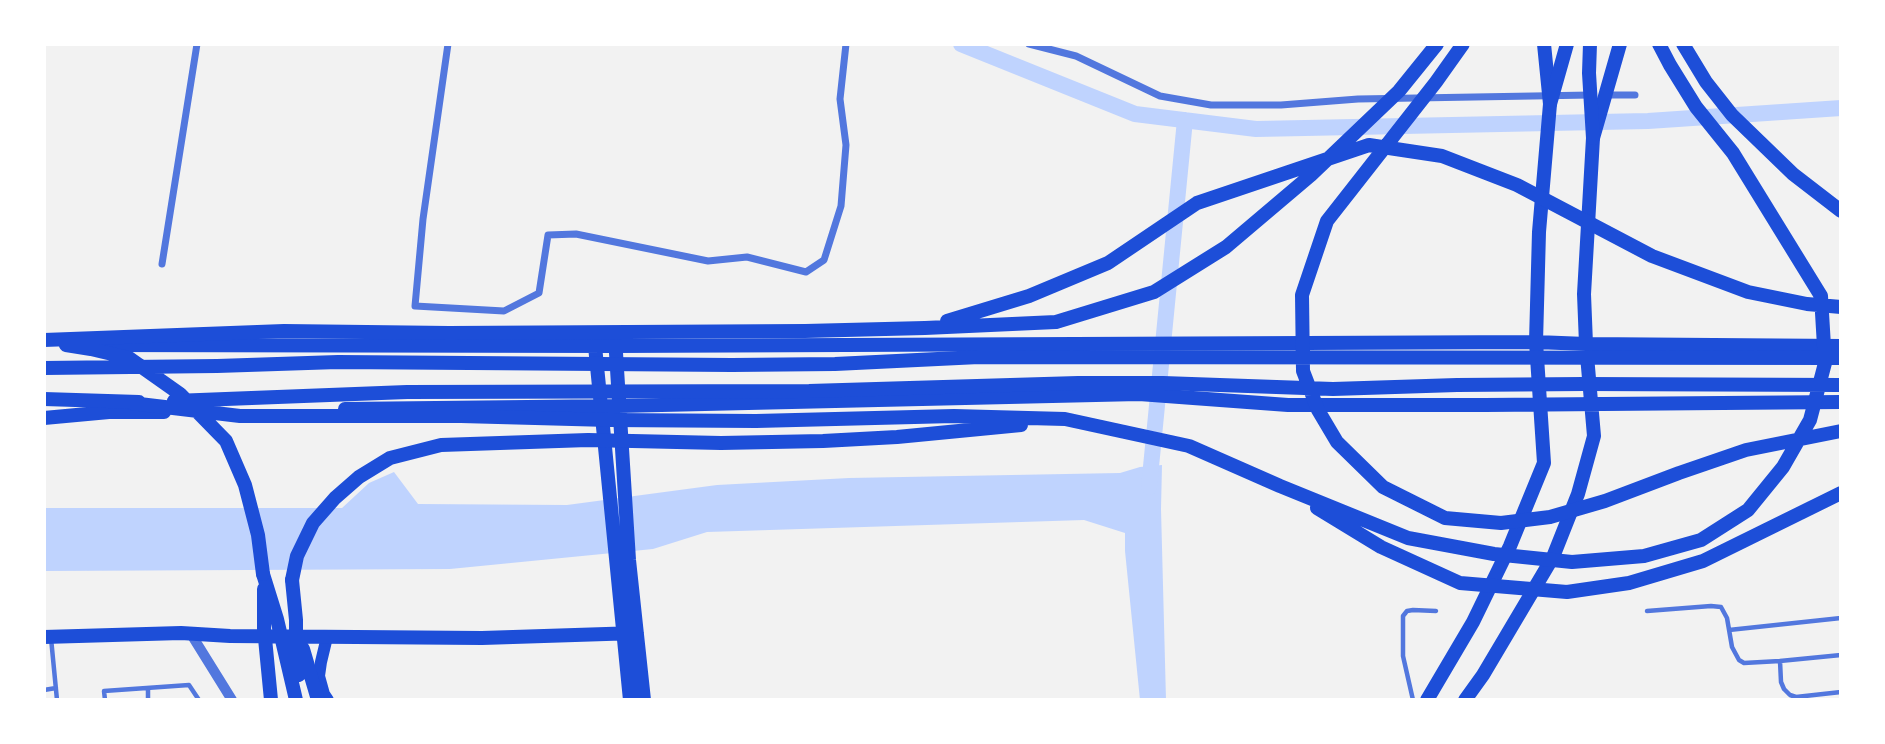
<!DOCTYPE html>
<style>
body{margin:0}
#map{position:relative;width:1885px;height:744px;overflow:hidden;background:#f2f2f2;font-family:"Fira Sans",sans-serif}
canvas{display:block}
.frame{position:absolute;inset:0;border:46px solid #fff;pointer-events:none}
</style>
<div id="map">
<canvas width="1885" height="744"></canvas>
<div class="frame"></div>
</div>
<script>
const g = document.querySelector('canvas').getContext('2d');
g.lineJoin = 'round';
function paint(path, color) { g.fillStyle = color; g.fill(path, 'evenodd'); }
const shape = rows => new Path2D(rows.map(r => 'M' + r).join(''));
function trace(path, color, width, dash) { g.strokeStyle = color; g.lineWidth = width; g.lineCap = dash ? 'butt' : 'round'; g.setLineDash(dash || []); g.stroke(path); }
paint(shape([
 [1162,465,1161,509,1166,700,1140,700,1125,551,1125,533,1084,520,707,532,653,549,450,569,44,571,44,508,342,508,369,483,394,472,418,504,567,505,717,485,849,478,1120,473,1140,467]
]), '#bfd3fe');
trace(shape([
 [961,44,1135,114,1256,129,1648,121,1841,108],
 [1149,487,1185,120]
]), '#bfd3fe', 16);
trace(shape([
 [1647,611,1711,606,1721,607,1727,618,1732,647,1739,660,1744,663,1780,661],
 [1729,630,1841,618],
 [51,638,57,700],
 [1841,655,1780,661,1781,682,1784,689,1790,695,1796,697,1841,692],
 [148,688,148,700],
 [44,690,56,688],
 [105,700,104,691,189,685,199,700],
 [1413,700,1403,656,1403,616,1407,611,1413,610,1436,611]
]), '#5277de', 4.5);
trace(shape([
 [448,44,423,219,415,306,504,311,539,293,548,235,576,234,708,261,747,257,806,272,824,260,841,206,846,145,840,99,846,44],
 [1029,44,1076,56,1160,96,1211,105,1281,105,1358,99,1591,95],
 [1606,95,1635,95],
 [162,264,197,44]
]), '#5277de', 7);
trace(shape([
 [191,634,232,700]
]), '#5277de', 10);
trace(shape([
 [327,637,321,662,319,676,324,694,328,700]
]), '#1d4ed8', 12);
trace(shape([
 [91,345,615,346,1536,342,1586,344,1841,346],
 [595,346,630,700],
 [616,353,629,560,644,700],
 [345,409,618,406,1139,394,1288,405,1485,405,1841,402],
 [44,418,109,412,164,412],
 [263,574,277,619,296,700],
 [292,580,296,620,296,656,299,675],
 [264,589,264,628,271,700],
 [44,637,181,633,230,636,482,638,637,633],
 [303,649,318,700],
 [1427,700,1473,622,1510,546,1544,463,1536,342,1539,232,1550,104,1544,44],
 [1465,700,1483,675,1553,557,1578,494,1594,436,1586,344,1584,294,1593,138,1620,44]
]), '#1d4ed8', 14);
trace(shape([
 [1463,44,1436,82,1327,221,1302,295,1303,371,1318,410,1337,442,1383,487,1445,518,1501,523,1550,517,1605,501,1679,473,1746,450,1841,431],
 [1590,44,1589,73,1593,138],
 [1683,44,1706,82,1732,115,1793,174,1841,211],
 [1550,104,1567,44],
 [947,321,1029,296,1108,263,1197,203,1369,145,1442,156,1517,185,1652,256,1748,292,1807,304,1841,307],
 [44,340,284,331,449,333,805,331,925,328,1056,322,1154,292,1226,247,1311,175,1399,91,1437,44],
 [66,345,91,349,129,358,180,394,226,441,245,485,258,535,263,574],
 [44,368,217,366,338,362,732,365,835,364,979,357,1841,358],
 [44,399,139,402],
 [174,401,407,392,809,391,1078,383,1163,383,1333,389,1457,385,1584,384,1841,385],
 [131,403,240,416,461,416,609,420,756,421,954,416,1065,419,1189,446,1280,486,1408,538,1494,554,1572,562,1644,556,1701,540,1748,510,1783,467,1810,420,1825,363,1821,296,1733,153,1696,107,1670,65,1659,44],
 [1317,508,1381,547,1460,583,1567,592,1629,583,1703,561,1841,493],
 [292,580,297,556,313,523,335,498,359,477,390,458,441,445,588,440,721,443,823,441,897,437,1021,425]
]), '#1d4ed8', 14);
</script>
